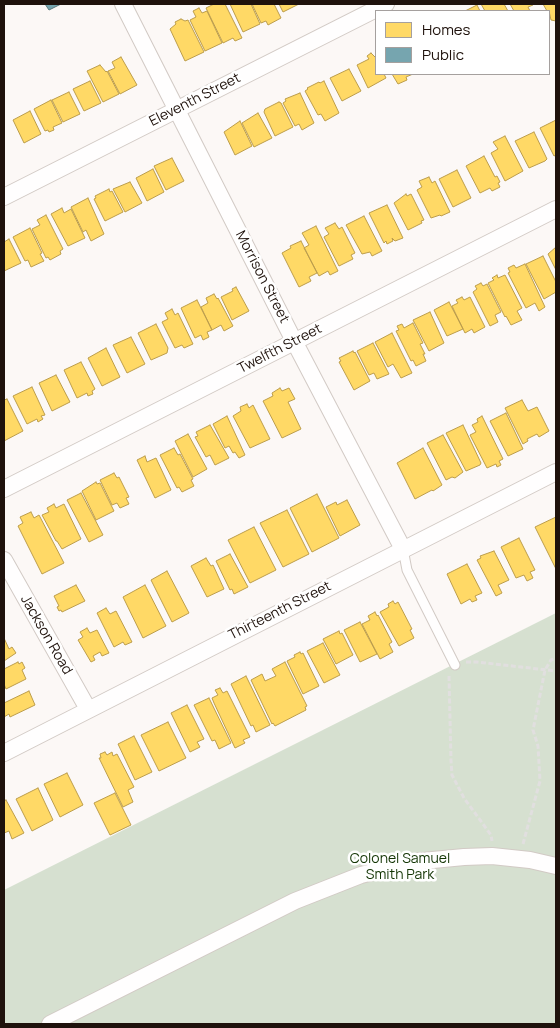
<!DOCTYPE html>
<style>
body{margin:0}
#map{position:relative;width:560px;height:1028px;overflow:hidden;background:#fcf8f6;font-family:Manrope,sans-serif}
canvas{display:block}
.frame{position:absolute;inset:0;border:5px solid #1f120c;pointer-events:none}
.legend{position:absolute;left:375px;top:10px;width:175px;height:65px;box-sizing:border-box;background:#fff;border:1px solid #a5a09e;margin:0;padding:6px 9px;list-style:none;font-size:15px;color:#1f120c}
.legend li{display:flex;align-items:center;gap:10px;height:25px}
.legend b{width:25px;border:1px solid #a5a09e}
</style>
<div id="map">
<canvas width="560" height="1028"></canvas>
<div class="frame"></div>
<ul class="legend">
<li><b style="height:14px;background:#ffd966"></b>Homes</li>
<li><b style="height:14px;background:#76a5af"></b>Public</li>
</ul>
</div>
<script>
const g = document.querySelector('canvas').getContext('2d');
g.lineJoin = 'round';
function paint(path, color) { g.fillStyle = color; g.fill(path, 'evenodd'); }
const shape = rows => new Path2D(rows.map(r => 'M' + r).join(''));
function trace(path, color, width, dash) { g.strokeStyle = color; g.lineWidth = width; g.lineCap = dash ? 'butt' : 'round'; g.setLineDash(dash || []); g.stroke(path); }
function label(font, color, halo, rows, align = 'center') {
  g.font = font + ' Manrope,sans-serif'; g.lineWidth = 5; g.setLineDash([]); g.textBaseline = 'middle'; g.strokeStyle = halo; g.fillStyle = color; for (const [text, x, y, turn = 0] of rows) {
    g.save(); g.translate(x, y); g.rotate((+turn || 0) * Math.PI / 180); g.textAlign = isNaN(turn) ? turn : align; if (halo) g.strokeText(text, 0, 0); g.fillText(text, 0, 0); g.restore();
  }
}
paint(shape([
 [556,613,556,1024,4,1024,4,890]
]), '#d6e0d0');
const homes = shape([
 [214,4,225,4,242,38,235,41,233,38,223,43,206,8,214,4],
 [230,4,251,4,260,24,243,32,230,4],
 [252,4,274,4,281,18,268,25,266,21,261,23,252,4],
 [279,4,299,4,283,12,279,4],
 [481,4,504,4,508,11,485,11,481,4],
 [510,4,532,4,533,5,528,7,530,11,514,11,510,4],
 [543,4,556,4,556,21,551,20,549,11,547,11,543,4],
 [477,5,480,11,465,11,477,5],
 [199,8,202,13,207,11,222,43,205,51,190,20,196,17,193,11,199,8],
 [181,19,185,21,188,20,204,52,185,61,170,29,176,24,175,22,181,19],
 [371,53,376,58,376,74,384,74,386,78,368,88,357,65,369,59,367,56,371,53],
 [121,57,137,85,120,94,108,71,115,68,112,62,121,57],
 [100,65,106,72,107,71,119,94,103,102,87,71,100,65],
 [349,69,361,91,342,101,330,78,349,69],
 [392,74,413,74,406,77,407,80,398,84,392,74],
 [90,81,101,103,84,111,73,89,90,81],
 [324,81,339,113,325,121,321,114,318,115,305,91,308,89,307,88,319,82,320,83,324,81],
 [69,92,80,114,63,122,52,100,69,92],
 [300,93,314,123,302,130,299,124,295,126,283,103,286,101,285,99,300,93],
 [51,100,62,123,53,127,54,130,49,132,48,130,45,131,34,109,51,100],
 [279,102,281,103,293,127,275,136,264,112,265,109,279,102],
 [30,111,41,134,24,143,13,120,30,111],
 [258,113,272,138,254,147,242,123,258,113],
 [556,120,556,155,554,156,540,128,556,120],
 [240,121,252,146,235,155,224,132,240,121],
 [534,132,547,159,545,161,529,168,515,141,534,132],
 [505,136,523,171,505,181,491,153,498,149,493,142,505,136],
 [484,156,495,177,497,176,500,182,498,183,500,187,492,191,490,188,480,193,466,166,484,156],
 [172,158,184,181,166,190,154,166,172,158],
 [153,169,164,192,147,201,136,178,153,169],
 [457,170,471,198,453,207,439,179,457,170],
 [429,177,432,183,435,181,450,212,441,216,440,215,431,218,417,190,422,187,419,181,429,177],
 [130,182,142,203,125,212,113,189,130,182],
 [109,189,110,192,112,191,123,212,105,221,94,199,96,198,95,196,109,189],
 [406,194,407,196,411,194,424,220,421,221,422,223,408,230,394,203,406,194],
 [88,198,104,234,91,241,86,230,83,232,71,207,88,198],
 [387,205,403,238,395,241,392,238,393,241,387,244,386,241,384,243,369,213,387,205],
 [62,208,64,213,71,209,85,238,68,246,51,214,62,208],
 [46,215,63,249,60,251,61,254,50,260,48,257,46,258,32,229,40,225,37,220,46,215],
 [364,216,382,251,372,256,370,252,362,254,346,225,364,216],
 [335,223,339,229,342,227,355,253,351,255,353,259,339,266,324,237,329,234,325,228,335,223],
 [316,226,338,271,330,275,328,271,319,276,304,248,309,245,302,233,316,226],
 [30,228,42,253,40,254,44,261,31,267,28,260,25,261,13,237,30,228],
 [9,239,21,263,4,271,4,242,9,239],
 [301,241,317,273,309,277,311,281,299,287,282,253,291,248,290,246,301,241],
 [556,247,556,270,548,254,556,247],
 [543,256,556,282,556,292,544,299,526,264,543,256],
 [525,264,545,307,539,311,535,303,526,308,508,273,510,272,508,268,514,265,516,268,525,264],
 [497,275,498,278,505,275,522,308,517,311,522,320,511,325,506,316,505,317,488,283,494,280,492,278,497,275],
 [481,283,483,286,487,284,501,312,495,315,498,322,490,326,473,292,477,289,475,286,481,283],
 [236,287,249,311,232,320,221,297,233,291,232,289,236,287],
 [214,294,217,299,218,298,233,326,224,331,221,325,212,330,201,307,208,303,206,298,214,294],
 [462,297,464,300,470,297,485,327,474,333,472,329,465,333,452,306,458,303,456,300,462,297],
 [197,300,212,330,207,332,209,337,203,340,201,335,195,338,181,308,197,300],
 [449,302,463,329,447,336,434,310,449,302],
 [172,309,175,315,178,313,193,344,184,348,182,345,175,348,162,322,168,319,165,313,172,309],
 [430,312,444,343,429,351,413,320,430,312],
 [413,323,423,343,420,344,425,354,423,354,426,361,416,366,413,360,411,361,396,331,399,330,397,326,402,324,404,328,413,323],
 [156,324,168,348,167,353,151,360,138,333,156,324],
 [392,333,412,373,401,378,393,364,388,367,375,342,392,333],
 [131,337,145,364,127,373,113,345,131,337],
 [373,343,389,374,377,379,374,373,369,375,357,351,373,343],
 [106,348,120,377,102,386,88,358,106,348],
 [353,351,354,353,355,352,370,381,354,390,339,362,341,361,339,358,353,351],
 [81,362,95,389,92,391,93,394,88,396,87,393,77,398,64,370,81,362],
 [56,375,70,402,52,411,39,383,56,375],
 [32,387,45,415,41,416,43,419,38,422,37,419,27,424,13,396,32,387],
 [280,388,282,391,289,388,295,399,288,402,301,429,282,438,263,401,273,396,272,393,280,388],
 [7,399,23,431,4,441,4,400,7,399],
 [522,400,528,411,537,407,549,431,539,437,537,434,527,439,528,441,523,444,505,408,522,400],
 [247,404,249,408,253,405,270,439,250,448,233,416,241,411,240,407,247,404],
 [506,413,523,449,508,456,490,421,506,413],
 [227,416,245,455,239,458,235,452,233,453,229,446,225,448,213,424,227,416],
 [482,416,503,459,499,461,501,465,497,467,496,464,487,468,470,435,476,432,472,425,478,422,477,419,482,416],
 [210,425,229,458,215,465,210,455,206,457,195,437,198,436,196,432,210,425],
 [463,425,481,463,480,465,466,471,446,433,463,425],
 [188,434,207,469,193,477,175,441,188,434],
 [443,435,463,472,455,478,452,477,446,480,427,443,443,435],
 [174,448,178,455,180,454,193,479,191,480,194,486,182,492,179,487,177,488,160,455,174,448],
 [423,448,442,485,433,491,432,490,415,499,397,463,423,448],
 [145,456,147,462,156,458,171,490,155,498,137,460,145,456],
 [114,473,117,478,119,477,129,497,126,498,129,504,120,508,117,503,112,505,100,480,114,473],
 [96,482,97,484,100,483,114,511,96,520,82,491,96,482],
 [81,493,103,535,89,542,67,500,81,493],
 [317,494,339,538,312,552,290,508,317,494],
 [347,500,360,525,340,536,326,507,336,502,337,505,347,500],
 [54,504,56,508,64,504,81,539,62,549,57,541,56,541,42,515,49,512,47,508,54,504],
 [287,510,309,554,283,567,260,523,287,510],
 [31,512,34,518,39,515,64,563,42,574,18,526,23,523,20,517,31,512],
 [556,517,556,569,535,527,556,517],
 [254,527,276,570,250,583,228,540,254,527],
 [519,538,535,570,530,572,533,578,527,581,524,575,516,578,501,547,519,538],
 [494,551,509,580,498,585,502,593,496,596,477,560,481,558,480,556,494,551],
 [230,554,248,587,234,594,232,589,230,590,216,561,230,554],
 [206,558,211,566,213,565,224,589,207,597,191,566,206,558],
 [467,564,482,593,475,596,477,600,472,602,470,599,461,604,447,574,467,564],
 [167,571,189,613,172,622,151,580,167,571],
 [76,585,85,601,62,612,61,610,59,611,57,607,59,606,54,596,76,585],
 [145,585,166,626,143,638,123,597,145,585],
 [393,601,395,604,398,602,412,629,410,630,414,638,399,646,380,612,389,607,388,604,393,601],
 [106,608,110,614,116,611,132,642,125,645,123,642,114,647,97,613,106,608],
 [375,612,377,616,378,615,392,642,389,644,393,652,380,659,362,624,370,620,368,616,375,612],
 [360,622,377,654,360,662,344,630,360,622],
 [87,628,90,633,97,630,109,653,102,656,100,652,93,656,95,660,91,662,78,640,83,637,80,632,87,628],
 [339,631,340,634,342,633,353,655,336,664,323,639,339,631],
 [4,638,9,649,12,647,16,653,4,661,4,638],
 [323,643,340,675,324,683,307,651,323,643],
 [300,652,301,654,303,653,319,686,303,694,287,661,295,657,294,655,300,652],
 [18,662,19,664,22,662,25,668,22,670,26,679,6,689,4,684,4,669,18,662],
 [285,662,307,706,305,707,306,710,275,726,273,723,272,724,251,680,262,674,265,681,276,676,272,669,285,662],
 [246,676,270,725,256,732,253,725,251,726,231,684,246,676],
 [220,688,223,693,227,691,250,737,243,740,245,743,235,748,214,703,212,698,218,695,215,690,220,688],
 [29,691,35,705,10,717,9,714,4,717,4,703,29,691],
 [209,698,231,743,219,749,215,740,212,741,194,705,209,698],
 [187,705,204,739,197,742,200,747,190,752,171,713,187,705],
 [168,722,186,758,159,771,141,735,168,722],
 [134,736,152,772,135,780,118,744,134,736],
 [105,752,107,755,112,752,113,756,117,754,134,787,128,790,133,802,123,807,99,758,101,758,100,754,105,752],
 [67,773,83,805,60,817,44,784,67,773],
 [38,788,53,820,32,831,16,799,38,788],
 [115,793,131,825,110,835,94,803,115,793],
 [6,800,24,833,12,839,9,831,4,833,4,801,6,800]
]);
paint(homes, '#ffd966');
trace(homes, '#bc9d4b', 1);
const public = shape([
 [45,4,61,4,49,10,45,4]
]);
paint(public, '#76a5af');
trace(public, '#5c797e', 1);
const service = shape([
 [403,549,407,570,455,665]
]);
const minor = shape([
 [123,4,294,341,403,549],
 [4,197,386,4],
 [4,489,556,209],
 [4,560,88,709],
 [4,753,556,472],
 [50,1024,295,901,361,875,412,862,464,857,492,856,530,860,556,866]
]);
trace(service, '#d2cac5', 11);
trace(minor, '#d2cac5', 18);
trace(shape([
 [466,662,477,662,556,671],
 [449,676,451,761,452,775,464,798,491,835,492,841],
 [523,844,540,781,538,746,533,730,545,670,551,660,556,658]
]), '#e1dfdf', 3, [5, 2.5]);
trace(service, '#fffefe', 9);
trace(minor, '#fffefe', 16);
label('14px', '#1f120c', '#fff', [
 ["Eleventh Street",195,100,-27],
 ["Morrison Street",262,277,63],
 ["Twelfth Street",280,349,-27],
 ["Thirteenth Street",280,611,-27],
 ["Jackson Road",46,635,60]
]);
label('14px', '#133504', '#fff', [
 ["Colonel Samuel",400,859],
 ["Smith Park",400,875]
]);
</script>
